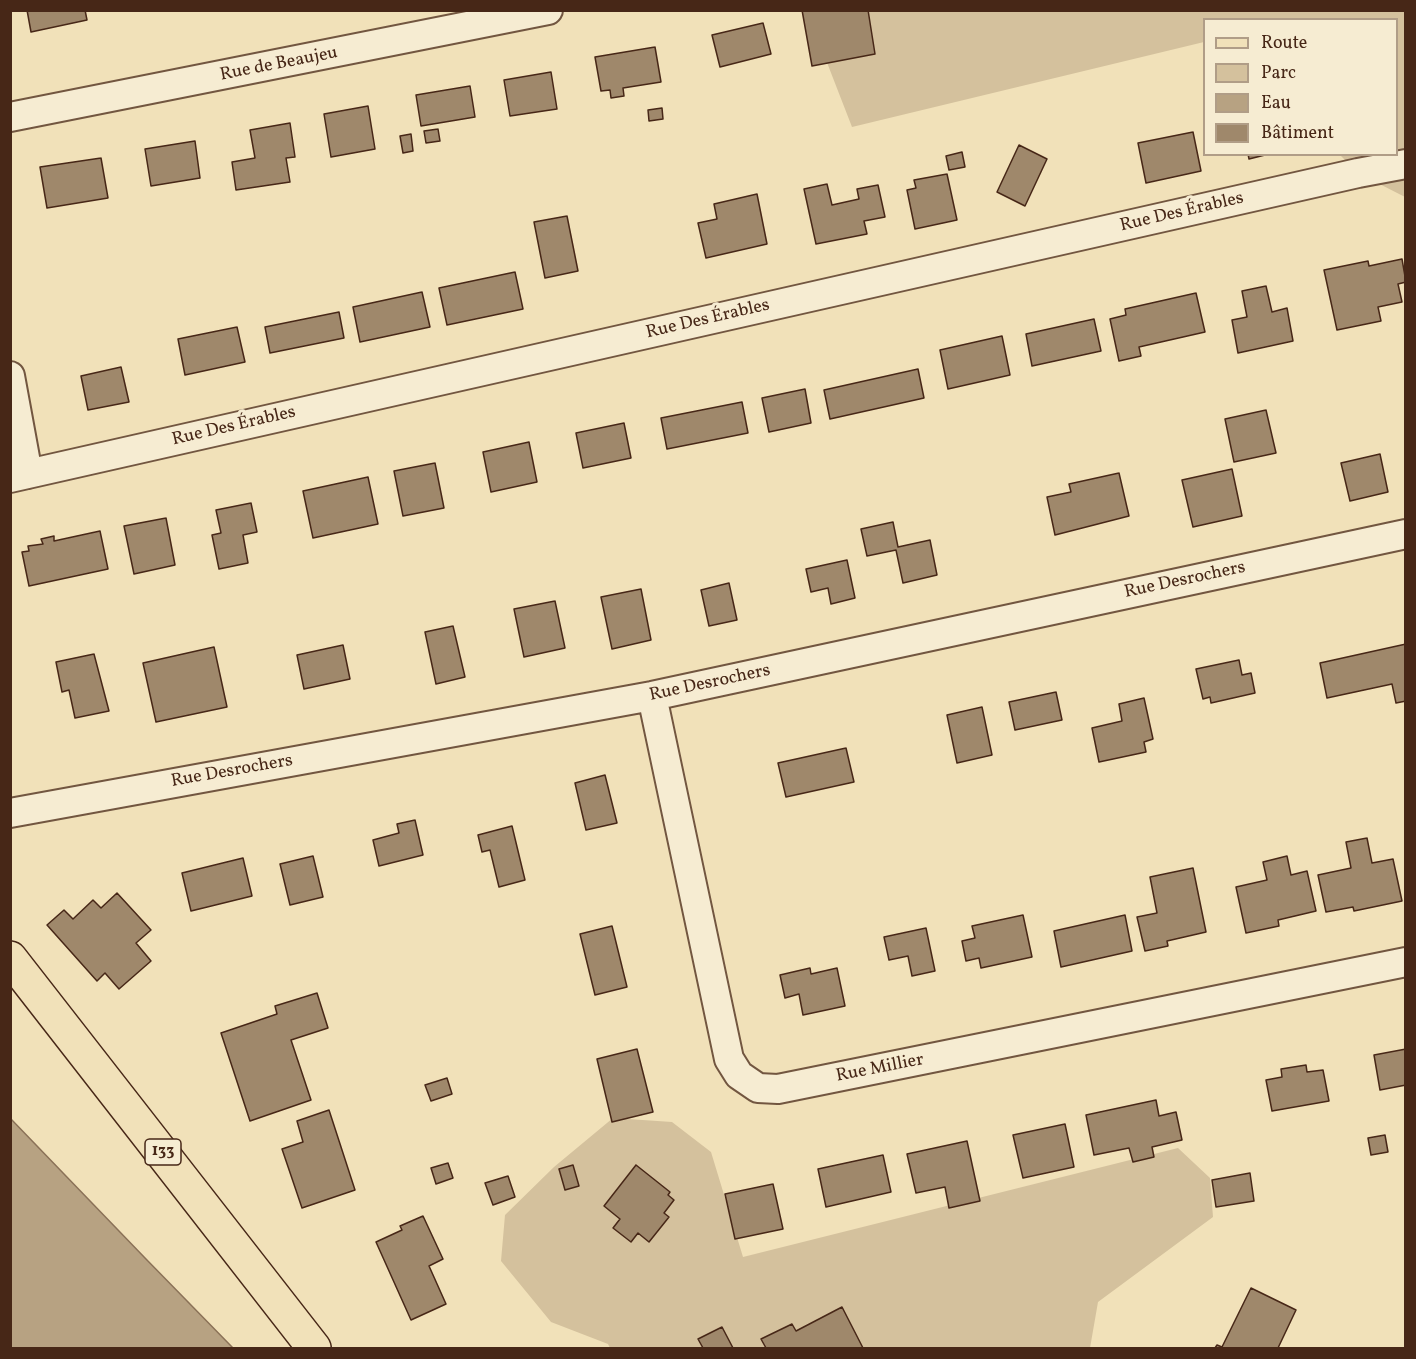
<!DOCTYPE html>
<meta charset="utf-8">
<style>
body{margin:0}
#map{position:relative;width:1416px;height:1359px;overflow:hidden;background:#f1e1b9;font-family:Vollkorn,serif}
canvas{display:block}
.frame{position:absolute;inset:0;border:12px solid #472717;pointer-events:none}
.legend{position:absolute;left:1203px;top:18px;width:195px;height:138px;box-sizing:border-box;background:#f6ecd2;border:2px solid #b09d87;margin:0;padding:8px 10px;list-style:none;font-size:18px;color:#472717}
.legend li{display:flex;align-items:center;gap:12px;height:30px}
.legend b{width:30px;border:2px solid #b09d87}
</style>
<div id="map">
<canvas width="1416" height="1359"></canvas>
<div class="frame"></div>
<ul class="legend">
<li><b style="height:8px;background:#f1e1b9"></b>Route</li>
<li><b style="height:16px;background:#d4c19d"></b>Parc</li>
<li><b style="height:16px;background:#b7a282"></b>Eau</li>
<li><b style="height:16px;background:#9f886b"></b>Bâtiment</li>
</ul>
</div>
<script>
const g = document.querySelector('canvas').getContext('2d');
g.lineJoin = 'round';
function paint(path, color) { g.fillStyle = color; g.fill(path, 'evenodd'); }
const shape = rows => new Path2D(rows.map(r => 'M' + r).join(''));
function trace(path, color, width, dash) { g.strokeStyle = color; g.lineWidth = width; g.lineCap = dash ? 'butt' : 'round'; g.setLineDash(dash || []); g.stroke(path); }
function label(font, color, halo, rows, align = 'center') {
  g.font = font + ' Vollkorn,serif'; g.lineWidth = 6; g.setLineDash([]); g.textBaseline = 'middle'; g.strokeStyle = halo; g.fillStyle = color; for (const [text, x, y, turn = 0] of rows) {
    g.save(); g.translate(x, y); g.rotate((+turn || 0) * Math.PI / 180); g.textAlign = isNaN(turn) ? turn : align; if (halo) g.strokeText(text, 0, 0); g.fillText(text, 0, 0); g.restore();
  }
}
paint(shape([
 [807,11,1405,11,1405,197,1358,173,1340,155,1396,154,1396,20,1204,20,1204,42,852,127],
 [613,1118,672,1122,711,1152,743,1257,1178,1148,1210,1178,1213,1217,1098,1302,1090,1348,610,1348,608,1344,551,1322,501,1261,505,1215,554,1167]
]), '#d4c19d');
const water = shape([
 [10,1118,145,1258,233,1348,11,1348,10,1118]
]);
paint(water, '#b7a282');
trace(water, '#8a7157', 1.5);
const building = shape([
 [27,10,85,10,87,20,31,32,27,10],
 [802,10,868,10,875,54,812,66,802,10],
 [763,23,771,54,720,67,712,35,763,23],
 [655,47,661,82,623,88,624,96,611,98,610,90,601,91,595,57,655,47],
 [551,72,557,109,510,116,504,80,551,72],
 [470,86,475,117,421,126,416,95,470,86],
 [368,106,375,149,331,157,324,114,368,106],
 [662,108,663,119,649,121,648,110,662,108],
 [290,123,295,157,286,158,290,182,236,190,232,162,255,158,250,130,290,123],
 [438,129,440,141,426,143,424,131,438,129],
 [1193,132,1201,171,1146,183,1138,143,1193,132],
 [411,134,413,151,403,153,400,136,411,134],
 [195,141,200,178,151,186,145,149,195,141],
 [1019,145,1047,159,1025,206,997,192,1019,145],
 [962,152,965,167,949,170,946,156,962,152],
 [1248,154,1269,154,1249,159,1248,154],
 [101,158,108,198,47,208,40,167,101,158],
 [947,174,957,220,915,229,907,190,916,188,914,180,947,174],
 [827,184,832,205,859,199,857,189,878,185,885,217,864,221,867,234,816,244,804,189,827,184],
 [757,194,767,244,706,258,698,223,717,219,714,204,757,194],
 [567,216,578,271,545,278,534,222,567,216],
 [1402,259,1406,282,1398,284,1402,302,1378,307,1381,321,1337,330,1324,270,1368,261,1369,266,1402,259],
 [515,272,523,309,447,325,439,288,515,272],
 [1266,286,1272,312,1287,308,1293,341,1238,353,1232,320,1247,317,1242,291,1266,286],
 [422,292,430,327,360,342,353,307,422,292],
 [1196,293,1205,332,1139,347,1141,356,1119,361,1110,319,1126,315,1125,309,1196,293],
 [339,312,344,338,270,353,265,327,339,312],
 [1094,319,1101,351,1032,366,1026,334,1094,319],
 [237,327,245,362,185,375,178,339,237,327],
 [1002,336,1010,375,948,389,940,350,1002,336],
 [121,367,129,402,88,410,81,376,121,367],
 [918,369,924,398,830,419,824,390,918,369],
 [805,389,811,423,769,432,762,398,805,389],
 [742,402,748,433,667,449,661,418,742,402],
 [1266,410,1276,453,1234,462,1225,419,1266,410],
 [624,423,631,458,583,468,576,433,624,423],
 [529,442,537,482,491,492,483,452,529,442],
 [1380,454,1388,492,1350,501,1341,463,1380,454],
 [435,463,444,508,403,516,394,471,435,463],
 [1232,469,1242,516,1193,527,1182,480,1232,469],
 [1119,473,1129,516,1055,535,1047,497,1071,492,1069,484,1119,473],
 [368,477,378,524,313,538,303,491,368,477],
 [251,503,257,532,243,535,248,563,219,569,212,535,221,533,216,510,251,503],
 [166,518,175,565,134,574,124,526,166,518],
 [893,522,898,547,930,540,937,575,903,583,896,550,867,556,861,529,893,522],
 [100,531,108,569,29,586,22,552,29,551,28,546,43,544,41,539,54,536,54,541,100,531],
 [847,560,855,598,831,604,828,588,811,592,806,569,847,560],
 [729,583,737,620,709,626,701,590,729,583],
 [641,589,651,640,612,649,601,597,641,589],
 [555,601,565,648,524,657,514,609,555,601],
 [453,626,465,677,436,684,425,632,453,626],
 [1406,644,1406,701,1396,703,1392,684,1327,698,1320,663,1406,644],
 [343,645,350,679,304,689,297,655,343,645],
 [214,647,227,707,156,722,143,663,214,647],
 [94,654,109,711,75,718,69,690,62,692,56,662,94,654],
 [1239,660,1242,675,1251,673,1255,693,1211,703,1210,697,1203,699,1196,669,1239,660],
 [1056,692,1062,720,1015,730,1009,702,1056,692],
 [1144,698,1153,739,1144,742,1146,752,1099,762,1092,728,1122,721,1119,704,1144,698],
 [982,707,992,755,957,763,947,715,982,707],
 [846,748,854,782,786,797,778,763,846,748],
 [605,775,617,823,586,830,575,783,605,775],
 [415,820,423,855,379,866,373,840,399,833,397,824,415,820],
 [512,826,525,880,499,887,490,850,482,852,478,835,512,826],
 [1367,838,1372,863,1393,859,1402,901,1354,911,1353,907,1326,912,1318,875,1351,868,1346,842,1367,838],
 [313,856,323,897,290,905,280,864,313,856],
 [1287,856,1291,875,1307,871,1316,911,1278,920,1279,926,1246,933,1236,887,1267,880,1263,862,1287,856],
 [243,858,252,896,191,911,182,873,243,858],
 [1193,868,1206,932,1167,941,1168,946,1145,951,1137,917,1157,913,1150,877,1193,868],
 [117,893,151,930,136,943,151,961,119,989,105,973,97,981,47,925,64,910,73,919,93,900,101,908,117,893],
 [1023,915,1032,957,981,968,979,958,966,961,962,941,975,938,972,926,1023,915],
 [1125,915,1132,951,1061,967,1054,931,1125,915],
 [612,926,627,987,595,995,580,934,612,926],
 [926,928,935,971,912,976,908,956,889,960,884,937,926,928],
 [810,968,811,974,837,968,845,1006,803,1015,799,994,785,998,780,975,810,968],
 [317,993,328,1028,291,1040,311,1100,250,1121,221,1033,277,1014,275,1006,317,993],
 [637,1049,653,1112,612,1122,597,1059,637,1049],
 [1406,1049,1406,1085,1380,1090,1374,1055,1406,1049],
 [1306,1065,1307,1072,1323,1070,1329,1101,1272,1111,1266,1080,1282,1077,1281,1069,1306,1065],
 [447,1078,452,1094,431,1101,425,1085,447,1078],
 [1156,1100,1159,1116,1176,1112,1182,1140,1152,1147,1154,1157,1133,1162,1129,1148,1094,1155,1086,1115,1156,1100],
 [329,1110,355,1190,302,1208,282,1149,303,1142,297,1121,329,1110],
 [1065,1124,1074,1167,1023,1178,1013,1135,1065,1124],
 [1385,1135,1388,1152,1371,1155,1368,1138,1385,1135],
 [967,1141,980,1201,949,1208,945,1187,916,1193,907,1154,967,1141],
 [883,1155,891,1192,826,1207,818,1169,883,1155],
 [448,1163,453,1178,436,1184,431,1168,448,1163],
 [573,1165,579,1186,565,1190,559,1169,573,1165],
 [636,1165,670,1192,668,1195,674,1200,664,1213,669,1217,649,1242,638,1233,631,1242,613,1228,620,1219,604,1206,636,1165],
 [1250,1173,1254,1201,1216,1207,1212,1180,1250,1173],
 [508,1176,515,1197,493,1205,485,1183,508,1176],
 [773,1184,783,1229,735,1239,725,1194,773,1184],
 [423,1216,443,1259,429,1266,446,1304,411,1320,376,1242,402,1230,400,1226,423,1216],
 [1251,1288,1296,1310,1278,1348,1215,1348,1217,1345,1222,1347,1251,1288],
 [842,1307,863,1348,766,1348,761,1339,792,1324,796,1331,842,1307],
 [722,1327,733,1348,703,1348,698,1339,722,1327]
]);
paint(building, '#9f886b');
trace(building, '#472717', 1.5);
const minor = shape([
 [10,117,548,10],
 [10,376,28,474],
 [10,478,1358,173,1406,164],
 [652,696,729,1059,739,1075,758,1088,778,1089,1406,962],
 [10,813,652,696,1406,534]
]);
const primary = shape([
 [10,958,314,1348]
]);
trace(minor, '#725640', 32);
trace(primary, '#472717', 36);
trace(minor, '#f6ecd2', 28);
trace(primary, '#f1e1b9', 33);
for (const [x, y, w] of [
 [163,1152,36]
]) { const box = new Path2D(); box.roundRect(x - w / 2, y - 13, w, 26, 4.5); g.fillStyle = '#f6ecd2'; g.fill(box); trace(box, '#472717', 1.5); }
label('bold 16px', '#472717', null, [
 ["133",163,1152]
]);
label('18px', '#472717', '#f6ecd2', [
 ["Rue de Beaujeu",279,65,-11],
 ["Rue Des Érables",1182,213,-13],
 ["Rue Des Érables",708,320,-13],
 ["Rue Des Érables",234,427,-13],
 ["Rue Desrochers",1185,581,-12],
 ["Rue Desrochers",710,684,-12],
 ["Rue Desrochers",232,772,-10],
 ["Rue Millier",880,1069,-11]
]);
</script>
